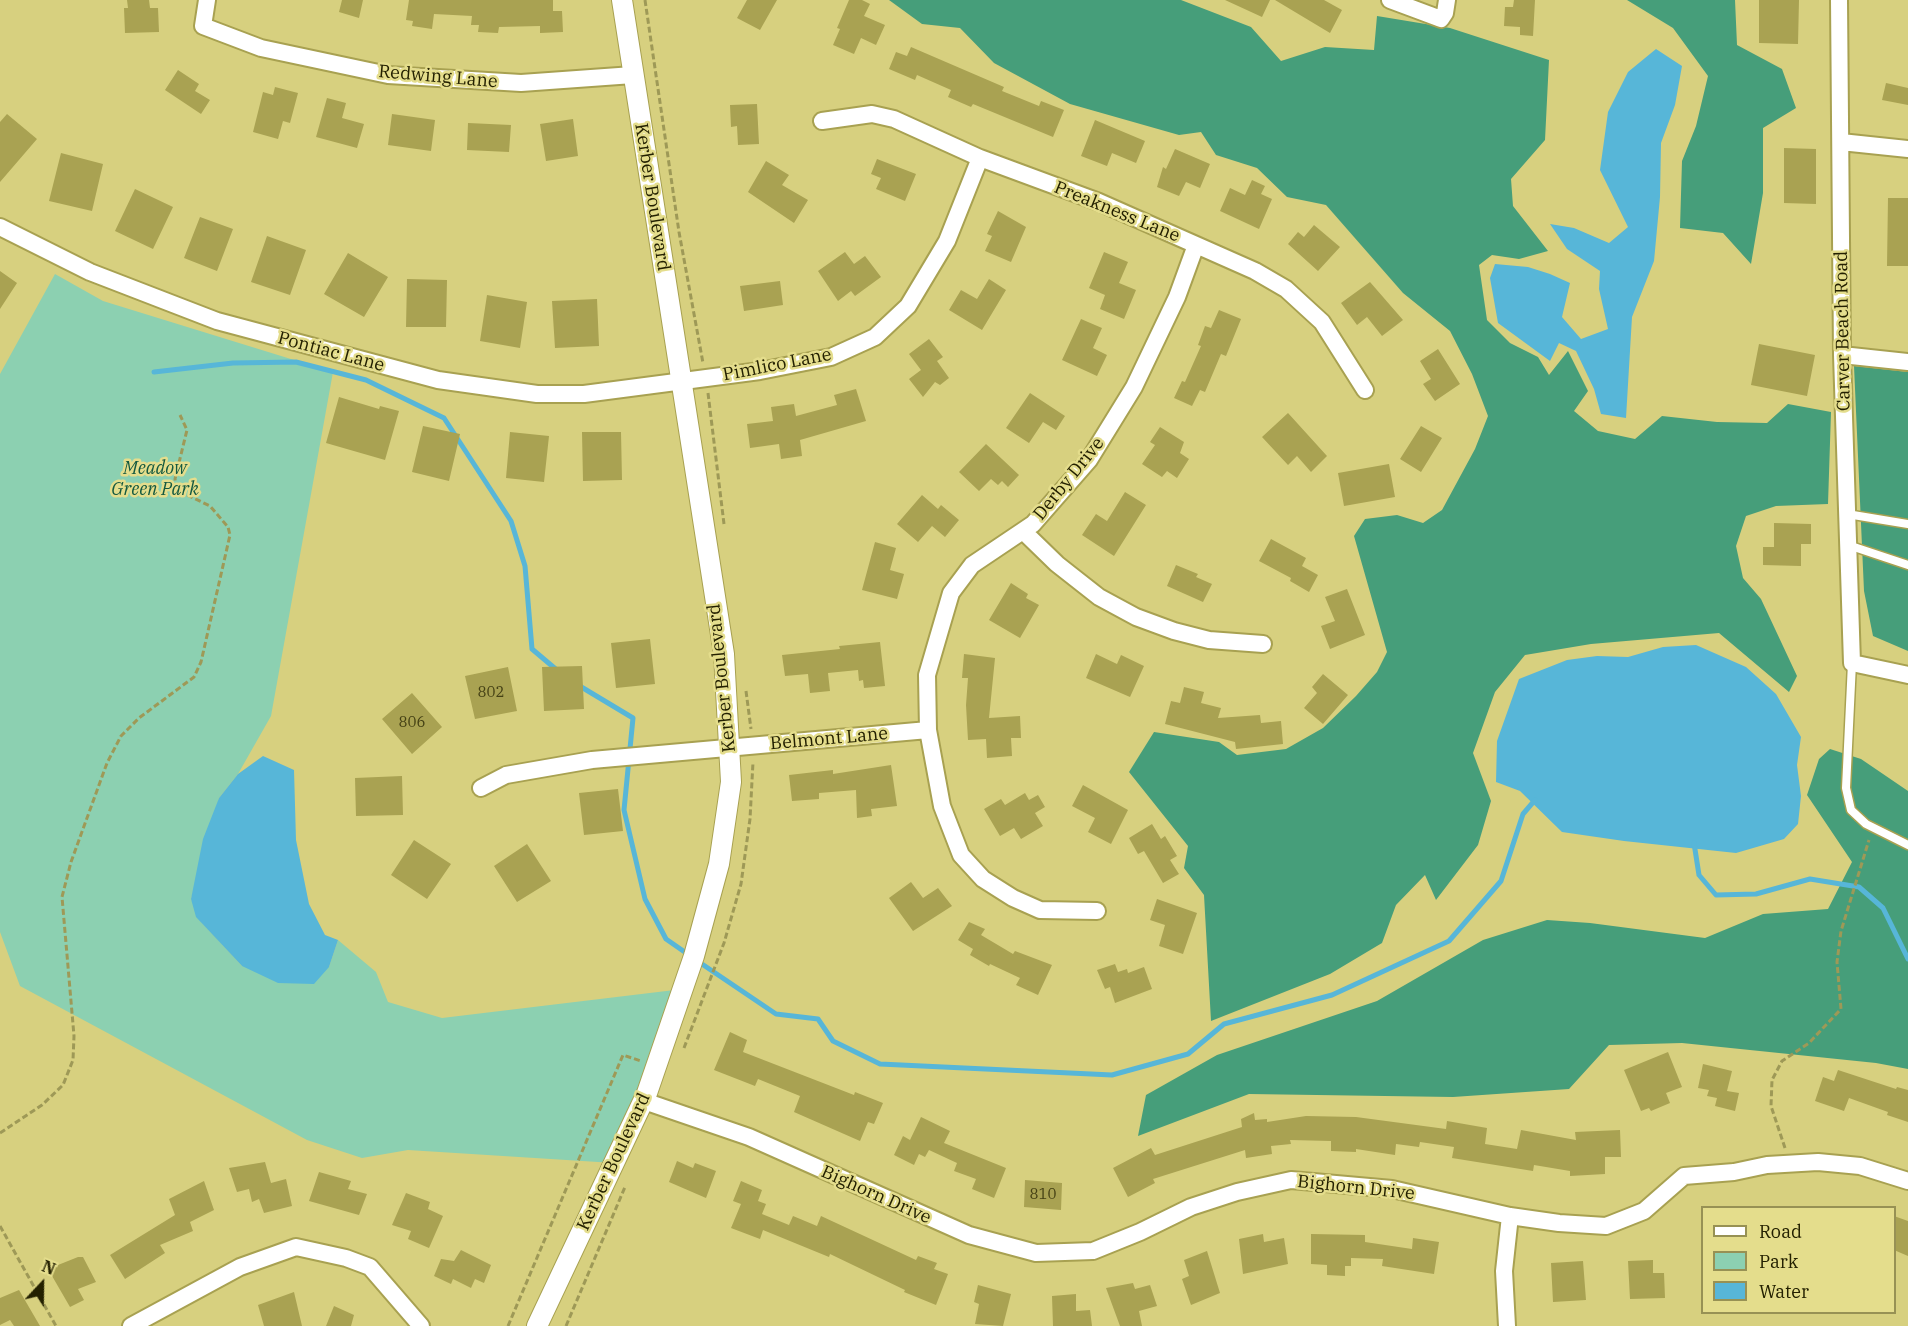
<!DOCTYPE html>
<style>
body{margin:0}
#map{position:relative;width:1908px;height:1326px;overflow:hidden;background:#d7d07f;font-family:"IBM Plex Serif",serif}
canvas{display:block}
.legend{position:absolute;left:1701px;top:1206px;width:195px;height:108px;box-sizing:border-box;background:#e4dd8c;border:2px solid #979154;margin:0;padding:8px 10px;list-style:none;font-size:18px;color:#232000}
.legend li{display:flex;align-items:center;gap:12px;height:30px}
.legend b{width:30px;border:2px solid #979154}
.north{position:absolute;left:12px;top:1254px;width:60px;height:60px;-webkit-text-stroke:4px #e4dd8c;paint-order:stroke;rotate:22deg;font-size:16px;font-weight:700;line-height:24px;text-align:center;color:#232000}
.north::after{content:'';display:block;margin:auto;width:21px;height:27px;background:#232000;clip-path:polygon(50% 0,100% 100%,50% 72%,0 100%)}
</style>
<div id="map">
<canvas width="1908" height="1326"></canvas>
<ul class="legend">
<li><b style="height:8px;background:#fff"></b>Road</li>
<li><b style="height:16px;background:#8cd0b1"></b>Park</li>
<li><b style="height:16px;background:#57b6d8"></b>Water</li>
</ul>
<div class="north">N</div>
</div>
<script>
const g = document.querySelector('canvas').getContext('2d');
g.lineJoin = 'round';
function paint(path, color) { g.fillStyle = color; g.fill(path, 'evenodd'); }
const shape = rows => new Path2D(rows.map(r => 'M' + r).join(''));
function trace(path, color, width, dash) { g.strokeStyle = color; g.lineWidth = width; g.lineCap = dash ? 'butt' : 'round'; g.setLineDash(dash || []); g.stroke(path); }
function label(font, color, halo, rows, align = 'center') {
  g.font = font + ' "IBM Plex Serif",serif'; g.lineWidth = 5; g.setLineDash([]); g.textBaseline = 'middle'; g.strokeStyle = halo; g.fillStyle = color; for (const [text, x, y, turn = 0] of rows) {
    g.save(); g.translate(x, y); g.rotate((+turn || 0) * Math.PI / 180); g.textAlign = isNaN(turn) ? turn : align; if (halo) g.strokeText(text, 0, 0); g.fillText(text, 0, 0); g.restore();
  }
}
paint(shape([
 [55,274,103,301,333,372,271,716,238,774,219,798,191,899,202,923,242,966,329,967,338,940,376,972,388,1002,442,1018,683,989,614,1163,408,1150,362,1158,307,1140,20,986,0,932,0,374]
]), '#8cd0b1');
paint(shape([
 [889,0,1181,0,1251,27,1281,61,1325,47,1374,50,1377,16,1450,28,1549,60,1545,140,1511,179,1513,206,1548,251,1519,259,1492,255,1479,265,1487,320,1510,343,1538,357,1549,375,1568,351,1588,391,1574,411,1598,431,1635,439,1662,416,1717,422,1767,423,1788,404,1831,412,1828,504,1776,506,1746,516,1736,546,1743,578,1761,599,1797,676,1789,692,1719,633,1591,644,1525,655,1495,692,1473,753,1491,801,1478,845,1436,900,1425,875,1396,905,1382,943,1330,974,1211,1021,1204,895,1184,868,1188,846,1129,772,1154,732,1219,742,1237,755,1286,749,1323,728,1356,696,1377,672,1387,652,1354,536,1365,519,1397,515,1423,523,1442,510,1475,449,1488,416,1472,374,1450,331,1403,293,1326,205,1287,197,1257,168,1216,155,1201,132,1179,135,1070,104,994,63,960,28,922,24],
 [1627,0,1735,0,1737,45,1782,69,1796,108,1763,128,1763,193,1751,264,1723,233,1680,228,1682,161,1696,126,1708,76,1673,28],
 [1854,366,1908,372,1908,651,1873,636,1864,591],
 [1830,749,1861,759,1908,791,1908,1069,1876,1063,1682,1043,1609,1045,1569,1089,1453,1097,1249,1094,1138,1136,1146,1095,1217,1055,1377,1001,1483,940,1547,920,1590,923,1705,938,1763,914,1828,909,1852,862,1807,795,1819,759]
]), '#469e7a');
paint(shape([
 [1656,49,1682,66,1675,105,1661,143,1660,197,1654,261,1632,317,1626,418,1601,414,1594,389,1576,351,1559,343,1550,361,1498,323,1490,278,1495,264,1528,267,1550,274,1570,283,1562,317,1581,339,1608,329,1599,289,1600,271,1567,249,1550,224,1574,228,1609,243,1628,227,1600,170,1608,112,1628,72],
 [1696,645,1746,667,1776,694,1801,737,1797,765,1801,796,1798,824,1784,839,1736,853,1624,841,1562,832,1520,791,1496,782,1497,741,1519,679,1567,660,1597,656,1628,657,1663,647],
 [263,756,294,770,296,840,309,904,325,935,338,940,329,967,314,984,278,983,242,966,196,917,191,899,203,839,219,798,238,774]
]), '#57b6d8');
trace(shape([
 [154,372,233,363,296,362,366,380,444,418,511,521,525,566,532,649,558,671],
 [578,685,633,718,624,810,645,899,666,939,689,955],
 [1694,843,1699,875,1716,895,1756,894,1810,879,1859,887,1883,908,1908,959],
 [696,960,776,1014,818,1019,833,1041,880,1064,1112,1075,1188,1054,1224,1024,1332,995,1449,941,1501,881,1523,814,1535,800]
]), '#57b6d8', 5);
paint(shape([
 [127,0,149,0,150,8,158,8,159,32,125,33,124,8,128,8],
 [342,0,363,0,359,18,339,12],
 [409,0,553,0,553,11,562,11,563,32,540,33,540,26,499,27,498,33,478,32,479,25,471,25,472,16,434,14,432,29,412,26,413,21,406,20],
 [747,0,777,0,760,30,737,18],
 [849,0,862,0,870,4,864,16,885,25,876,45,861,38,854,54,833,45,840,29,837,28],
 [1225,0,1270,0,1262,17],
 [1275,0,1324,0,1342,10,1330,33],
 [1514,0,1535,0,1533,36,1520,35,1520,27,1504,26,1505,7,1513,7],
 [1759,0,1799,0,1798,44,1759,43],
 [911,47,1004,87,1002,91,1039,106,1041,101,1064,110,1053,137,973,104,971,107,948,97,951,90,917,75,915,80,889,69,896,52,907,56],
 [178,70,199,84,195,91,210,100,201,114,165,90],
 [1886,83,1908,88,1908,105,1882,100],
 [275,87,298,93,290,123,283,121,278,139,253,132,263,92,273,95],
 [327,98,346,103,342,118,364,124,357,148,316,137],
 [757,104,759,144,738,145,737,126,731,127,730,105],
 [7,114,37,139,0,182,0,122],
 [392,114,435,120,431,151,388,145],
 [573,119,578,156,546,161,540,124],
 [1095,120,1145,141,1136,163,1112,153,1107,166,1081,156],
 [468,123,511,125,509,152,467,150],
 [1784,148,1816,149,1816,204,1784,203],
 [1175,149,1210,164,1200,188,1186,182,1179,196,1157,187,1163,167,1166,169],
 [61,153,103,164,92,211,49,201],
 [877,159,916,174,905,201,876,189,881,178,871,174],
 [766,161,789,175,782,185,808,200,794,223,748,192],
 [1252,180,1265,186,1261,194,1272,199,1259,229,1220,211,1230,188,1245,195],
 [135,189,173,207,153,249,115,231],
 [1888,198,1908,198,1908,266,1887,266],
 [998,211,1026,227,1011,262,985,251,992,236,987,234],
 [200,217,233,229,217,271,184,258],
 [1314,225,1340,247,1318,271,1288,244,1298,232,1304,237],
 [267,236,306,250,290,295,251,282],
 [845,252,854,264,865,256,881,277,855,296,851,291,838,301,818,271],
 [1104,252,1128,262,1119,283,1136,290,1124,319,1100,309,1105,295,1089,288],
 [348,253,388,277,364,317,324,294],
 [0,271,17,283,0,309],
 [407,279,447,280,446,327,406,327],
 [989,279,1006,290,982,330,949,310,961,290,977,299],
 [780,281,783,305,744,311,740,286],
 [1370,282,1403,320,1382,336,1367,317,1357,325,1341,303],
 [487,295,527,302,520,348,480,341],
 [597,299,599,346,555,348,552,301],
 [1219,310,1241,319,1226,356,1221,354,1205,392,1200,390,1192,406,1174,398,1182,381,1185,382,1201,346,1198,345,1205,326,1211,328],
 [1081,319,1102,328,1093,348,1107,355,1097,376,1062,360],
 [929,339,943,357,937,361,949,378,940,385,935,382,923,397,909,379,921,370,909,354],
 [1759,344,1815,355,1807,396,1751,385],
 [1438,349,1460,384,1435,401,1423,384,1431,379,1420,361],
 [856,389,866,421,800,440,802,456,781,459,779,444,750,448,747,424,773,421,771,407,794,404,796,416,837,405,834,395],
 [1030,393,1065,416,1056,430,1043,422,1029,443,1006,428],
 [339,397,379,409,380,406,399,411,385,460,326,443],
 [1288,413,1327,456,1311,472,1297,456,1288,465,1262,437],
 [423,426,460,434,449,481,412,472],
 [1421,426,1442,438,1421,472,1400,459],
 [1160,427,1184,442,1180,453,1189,459,1177,478,1167,471,1162,477,1142,464,1155,445,1150,442],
 [510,432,549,436,544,482,506,478],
 [582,432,621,432,622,480,583,481],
 [986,444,1019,475,1008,487,1002,481,998,485,991,479,979,491,959,472],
 [1389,464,1395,497,1344,506,1338,473],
 [1125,492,1146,505,1114,556,1082,535,1096,514,1107,521],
 [922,495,938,509,941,505,959,520,945,537,932,526,918,542,897,524],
 [1774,523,1811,524,1811,544,1801,544,1801,566,1763,565,1763,547,1774,547],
 [1271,539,1306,558,1302,566,1318,575,1309,592,1290,581,1291,578,1259,561],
 [875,542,896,548,890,570,904,574,897,599,862,590],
 [1176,565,1198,574,1196,577,1212,584,1203,602,1167,586],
 [1011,583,1028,594,1026,598,1039,605,1020,638,989,620],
 [1347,589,1365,635,1330,649,1321,626,1335,621,1325,597],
 [650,639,655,684,616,688,611,643],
 [880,642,885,686,864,688,863,680,859,681,858,670,828,673,830,691,810,693,808,674,785,676,782,655,840,649,839,646],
 [964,654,995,658,989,718,1020,716,1021,738,1011,738,1012,756,987,758,986,739,968,740,966,705,968,678,962,678],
 [1096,654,1117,664,1121,655,1144,666,1130,697,1086,678],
 [582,666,584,709,544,711,542,667],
 [508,667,517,711,475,719,465,676],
 [1323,674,1348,695,1323,724,1304,708,1317,693,1312,687],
 [1184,687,1204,692,1201,703,1221,708,1218,718,1260,715,1261,723,1281,721,1283,744,1236,749,1235,742,1165,724,1171,701,1180,703],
 [412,693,442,727,412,754,382,719],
 [891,765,897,806,871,809,872,816,857,818,856,790,819,793,819,799,792,801,789,775,833,770,833,774],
 [402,776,403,815,356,816,355,778],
 [1083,785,1128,810,1111,844,1088,832,1095,818,1072,806],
 [618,789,623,831,584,835,579,793],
 [1025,793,1029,800,1038,795,1045,807,1035,813,1043,826,1021,839,1014,828,1000,836,984,809,1001,799,1005,805],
 [1152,824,1161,839,1165,836,1177,856,1170,860,1179,874,1163,883,1144,851,1138,854,1129,838],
 [414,840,451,864,427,899,391,875],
 [527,844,551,881,517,902,494,866],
 [911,882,923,898,938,888,952,906,913,931,889,898],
 [1157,899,1197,913,1183,954,1159,946,1165,925,1150,920],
 [969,922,985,929,981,935,1013,954,1015,951,1052,965,1038,995,1016,985,1020,978,990,964,989,966,970,955,973,949,958,940],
 [1115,964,1118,972,1127,969,1128,973,1144,967,1152,989,1115,1003,1110,987,1105,989,1097,970],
 [730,1032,747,1040,743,1052,854,1095,855,1092,883,1103,874,1124,868,1122,860,1141,794,1112,800,1096,758,1079,755,1086,714,1070],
 [1668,1052,1682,1087,1666,1093,1670,1103,1651,1111,1649,1108,1641,1111,1624,1070],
 [1703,1064,1732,1071,1727,1091,1739,1093,1735,1111,1715,1106,1717,1098,1707,1096,1709,1090,1698,1088],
 [1838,1070,1896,1089,1897,1087,1908,1090,1908,1122,1887,1115,1888,1112,1849,1098,1844,1111,1815,1101,1823,1077,1834,1081],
 [1254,1113,1255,1120,1267,1119,1267,1122,1306,1116,1356,1117,1446,1129,1447,1121,1487,1128,1485,1144,1517,1149,1521,1130,1576,1140,1575,1132,1620,1130,1621,1157,1605,1157,1605,1174,1570,1176,1570,1171,1534,1165,1533,1171,1452,1158,1454,1147,1420,1142,1419,1147,1396,1144,1395,1155,1356,1149,1356,1152,1331,1151,1331,1141,1290,1140,1291,1144,1271,1146,1272,1154,1246,1158,1245,1150,1153,1179,1155,1183,1128,1197,1113,1168,1151,1148,1155,1155,1242,1127,1241,1119],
 [921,1117,950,1131,944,1143,1006,1168,994,1198,972,1189,976,1179,954,1171,957,1163,929,1150,925,1157,919,1154,914,1165,894,1155,903,1136,910,1140],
 [677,1161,693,1168,695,1163,716,1171,706,1198,669,1182],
 [265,1162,271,1183,286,1179,292,1206,264,1213,259,1199,252,1202,249,1189,237,1192,229,1168],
 [319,1172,351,1181,348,1189,367,1194,359,1215,309,1201],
 [1025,1180,1062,1183,1061,1210,1024,1207],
 [204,1181,214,1210,190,1222,193,1231,160,1245,165,1253,125,1279,110,1255,175,1215,169,1199],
 [741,1181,762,1190,758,1201,766,1204,762,1214,789,1225,793,1216,817,1226,821,1216,916,1260,918,1256,937,1263,934,1269,948,1274,936,1305,904,1292,905,1290,830,1254,829,1257,763,1230,760,1239,731,1228,741,1204,733,1201],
 [406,1193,430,1202,428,1209,443,1216,429,1248,408,1239,411,1231,392,1225],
 [1894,1216,1908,1221,1908,1256,1894,1250],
 [1263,1234,1264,1242,1284,1238,1288,1264,1243,1274,1239,1239],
 [1311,1234,1365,1235,1365,1242,1412,1249,1413,1238,1439,1242,1434,1274,1382,1266,1383,1259,1351,1258,1351,1266,1345,1266,1345,1276,1327,1275,1327,1265,1311,1264],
 [461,1250,491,1265,484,1283,475,1279,471,1288,453,1279,451,1284,434,1276,441,1259,454,1261],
 [1207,1251,1220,1293,1191,1305,1182,1279,1189,1276,1184,1260],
 [78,1257,83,1257,96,1282,78,1289,84,1300,70,1307,48,1269],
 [1653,1260,1653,1273,1664,1273,1665,1298,1630,1299,1628,1261],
 [1583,1261,1586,1300,1553,1302,1551,1263],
 [1133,1283,1135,1289,1150,1285,1157,1306,1139,1311,1142,1326,1120,1326,1106,1288],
 [978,1285,1011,1294,1003,1326,975,1324,979,1304,974,1302],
 [19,1290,40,1326,14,1326,10,1320,0,1325,0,1298],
 [294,1292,302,1326,264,1326,258,1305],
 [1076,1294,1076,1311,1090,1310,1092,1326,1053,1326,1052,1296],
 [334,1306,354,1315,351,1326,326,1326]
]), '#a9a252');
const service = shape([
 [1847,514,1908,524],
 [1848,545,1908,565],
 [1852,663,1846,788,1851,810,1866,824,1908,845]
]);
const minor = shape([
 [207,0,203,26,261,48,388,75,521,83,633,75],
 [1390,0,1441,19,1445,13,1447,0],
 [1839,0,1842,355,1852,663,1908,675],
 [822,121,872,114,894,119,980,158,1099,202,1255,271,1286,289,1322,322,1365,390],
 [1841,142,1908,149],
 [0,227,90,272,217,321,438,380,537,394,584,394,760,371,831,357,875,337,908,306,947,241,980,158],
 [1842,355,1908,362],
 [1023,531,1057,564,1099,597,1136,617,1174,631,1209,640,1263,644],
 [481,788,506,775,592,760,928,730],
 [1097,911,1040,910,1013,898,983,879,961,855,942,806,928,730,927,675,951,593,972,565,1033,524,1089,460,1134,387,1177,297,1196,245],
 [644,1101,749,1137,969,1235,1036,1253,1093,1251,1140,1232,1191,1207,1237,1192,1291,1180,1392,1189,1510,1216,1559,1223,1606,1226,1644,1211,1684,1176,1734,1172,1767,1165,1818,1162,1860,1166,1908,1181],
 [131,1326,240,1267,296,1247,346,1258,370,1267,421,1326],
 [1507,1326,1504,1271,1510,1216]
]);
const tertiary = shape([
 [537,1326,647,1093,694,956,719,864,731,782,724,654,622,0]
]);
trace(service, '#a8a151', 11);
trace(minor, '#a8a151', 20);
trace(tertiary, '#a8a151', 22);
trace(shape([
 [645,0,679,232,703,363],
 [708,393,724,524],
 [746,691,751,729],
 [684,1048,724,943,741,884,750,819,753,762],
 [0,1133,42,1105,63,1085,73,1060,74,1036,62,897,71,862,107,763,121,736,139,718,194,677,201,662,230,535,228,527,210,506,177,490,175,479,187,430,180,415],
 [1785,1148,1771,1106,1772,1080,1782,1061,1809,1043,1841,1009,1837,962,1841,931,1869,840],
 [0,1226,56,1326],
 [508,1326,623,1055,641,1061],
 [566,1326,625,1187]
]), '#9e9957', 3, [6, 3]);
trace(service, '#fff', 8);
trace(minor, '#fff', 16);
trace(tertiary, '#fff', 20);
label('15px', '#444014', null, [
 ["802",491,693],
 ["806",412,723],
 ["810",1043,1195]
]);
label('18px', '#232000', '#e4dd8c', [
 ["Redwing Lane",438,77,5],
 ["Kerber Boulevard",652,197,81],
 ["Preakness Lane",1117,212,22],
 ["Carver Beach Road",1843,331,-91],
 ["Pontiac Lane",331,352,15],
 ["Pimlico Lane",777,365,-11],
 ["Derby Drive",1069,479,-51],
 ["Kerber Boulevard",722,678,-96],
 ["Belmont Lane",829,739,-5],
 ["Kerber Boulevard",614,1162,-65],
 ["Bighorn Drive",1356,1188,6],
 ["Bighorn Drive",876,1195,24]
]);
label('italic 18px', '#145940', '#e4dd8c', [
 ["Meadow",155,469],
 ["Green Park",155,490]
]);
</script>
